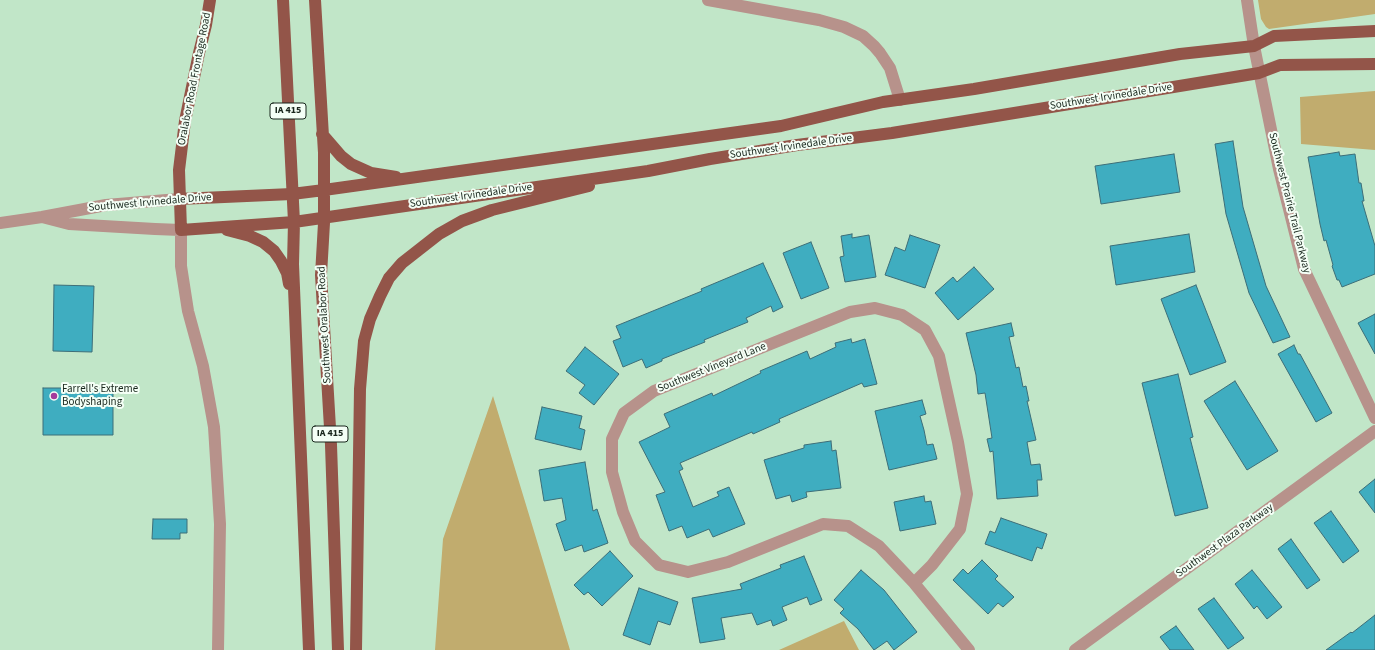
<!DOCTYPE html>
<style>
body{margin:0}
canvas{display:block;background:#c1e6c8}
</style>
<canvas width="1375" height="650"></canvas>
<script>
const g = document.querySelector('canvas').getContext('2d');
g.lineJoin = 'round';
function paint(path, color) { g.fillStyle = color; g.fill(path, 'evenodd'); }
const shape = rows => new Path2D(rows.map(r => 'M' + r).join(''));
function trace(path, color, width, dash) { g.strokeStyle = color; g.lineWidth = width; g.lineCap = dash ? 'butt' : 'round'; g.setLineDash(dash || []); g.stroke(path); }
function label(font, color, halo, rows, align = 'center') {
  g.font = font + ' "Source Sans 3",sans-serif'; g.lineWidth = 4; g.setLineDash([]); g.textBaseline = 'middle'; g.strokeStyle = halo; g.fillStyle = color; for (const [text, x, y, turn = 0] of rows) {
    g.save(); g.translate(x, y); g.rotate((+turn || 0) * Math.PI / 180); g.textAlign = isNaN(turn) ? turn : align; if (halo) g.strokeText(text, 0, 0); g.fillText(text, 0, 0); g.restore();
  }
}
paint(shape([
 [1258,0,1375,0,1375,14,1269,29,1266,27,1261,19],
 [1375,91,1375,150,1301,144,1300,97],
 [493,396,570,650,435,650,443,539],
 [844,621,859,650,779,650]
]), '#c1ac6e');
const building = shape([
 [1233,141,1243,207,1266,286,1290,337,1273,343,1249,293,1226,214,1215,144,1233,141],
 [1339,152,1340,156,1355,154,1359,183,1361,183,1364,201,1362,201,1375,246,1375,274,1342,287,1339,280,1337,280,1332,266,1333,265,1326,240,1324,241,1320,224,1308,157,1339,152],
 [1174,154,1180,192,1101,204,1095,166,1174,154],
 [852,234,852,238,869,235,876,277,845,282,840,257,844,256,841,236,852,234],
 [1189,234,1195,272,1116,285,1110,246,1189,234],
 [910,235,940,245,925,288,885,275,895,247,905,251,910,235],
 [811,242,829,288,801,299,783,253,811,242],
 [763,263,783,307,773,312,771,306,746,318,748,322,704,340,705,342,662,359,662,361,646,368,642,359,623,367,613,341,621,338,616,326,702,291,701,289,763,263],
 [974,267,994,289,958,320,935,293,953,277,957,282,974,267],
 [54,285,94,286,92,352,53,351,54,285],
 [1196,285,1226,362,1190,375,1161,299,1196,285],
 [1375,314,1375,354,1358,323,1375,314],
 [1011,323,1014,336,1009,337,1016,368,1019,367,1023,387,1026,386,1029,401,1027,401,1036,440,1027,442,1031,465,1040,464,1042,480,1037,480,1038,496,997,499,993,451,990,452,987,439,992,438,985,393,978,394,976,375,966,333,1011,323],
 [851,339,852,343,865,339,877,384,864,387,862,383,779,419,780,422,753,434,752,432,680,463,683,469,679,471,693,507,719,496,717,492,729,487,745,524,713,537,709,529,687,538,682,526,669,531,656,495,665,492,639,442,670,427,664,414,712,393,713,396,761,373,760,371,807,351,810,359,836,347,835,343,851,339],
 [1294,345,1298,354,1300,354,1332,413,1316,422,1278,354,1294,345],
 [585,347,619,374,594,405,579,393,585,385,566,371,585,347],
 [1178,374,1193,437,1190,438,1208,508,1175,516,1142,383,1178,374],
 [1235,381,1278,451,1247,470,1204,401,1235,381],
 [43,388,113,388,113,435,43,435,43,388],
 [922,400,926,414,920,416,924,430,927,445,933,444,937,459,889,470,875,411,922,400],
 [542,407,582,416,579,428,585,430,581,450,535,439,542,407],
 [831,441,832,451,836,450,841,488,806,492,807,497,792,502,790,495,776,499,764,460,804,448,804,445,831,441],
 [585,462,593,511,597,509,608,543,584,552,582,545,565,551,556,524,566,520,562,498,544,501,539,470,585,462],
 [1375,479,1375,513,1359,492,1375,479],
 [924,496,925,502,931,501,936,524,900,531,894,502,924,496],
 [1331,511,1359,551,1343,563,1314,523,1331,511],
 [1001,518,1047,534,1042,549,1037,547,1032,561,985,544,990,531,995,533,1001,518],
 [153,519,187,519,187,533,180,533,180,539,152,539,153,519],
 [1291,539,1320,580,1307,589,1278,549,1291,539],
 [610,551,633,576,602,606,588,592,584,595,574,585,610,551],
 [804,556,822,600,810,605,807,597,782,607,787,620,773,626,771,620,757,625,752,613,721,618,725,639,700,643,692,598,742,589,740,584,781,568,780,565,804,556],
 [982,560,998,576,995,579,1014,597,1003,607,998,603,988,614,953,580,963,569,968,574,982,560],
 [861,570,884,590,917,632,894,650,887,641,874,650,858,629,840,613,844,609,834,600,861,570],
 [1252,570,1282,607,1267,619,1257,606,1254,609,1235,584,1252,570],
 [639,588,678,602,670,625,658,621,650,645,623,635,639,588],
 [1214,598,1244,638,1228,649,1198,609,1214,598],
 [1375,615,1375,650,1326,650,1351,632,1352,633,1375,615],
 [1176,626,1194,650,1170,650,1160,637,1176,626]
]);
paint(building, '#3fadc0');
trace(building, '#3d6e78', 1);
trace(shape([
 [708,0,819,20,844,27,863,36,874,46,880,53,890,68,900,100],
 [1247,0,1254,46,1279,169,1304,269,1375,418],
 [42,217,69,224,155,229,181,230,181,266,188,311,203,366,214,427,220,524,218,650],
 [0,223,42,217,106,205,179,199],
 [914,583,932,565,960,529,967,494,958,442,939,356,925,330,902,315,875,308,850,312,654,391,624,413,612,439,612,472,623,512,635,541,659,565,688,572,728,562,823,524,848,526,879,546,914,583,969,650],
 [1075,650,1375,431]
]), '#b7928b', 12);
trace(shape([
 [210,0,206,25,199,53,185,121,179,170,181,230,294,222,648,171,710,159,797,145,892,133,1259,73,1280,65,1375,64],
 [283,0,294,222,293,264,309,650],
 [315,0,324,153,324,223,321,275,331,445,338,650],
 [322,134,341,156,351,164,371,173,396,177],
 [179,199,292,194,324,190,781,126,883,102,974,89,1180,54,1254,46,1274,36,1375,31],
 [227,230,250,236,263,242,274,251,281,261,287,273,289,284],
 [356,650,360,389,364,341,370,319,380,296,389,278,402,263,439,234,462,221,492,210,589,186]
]), '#935549', 12);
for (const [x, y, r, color] of [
 [54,396,4,"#a53b9c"]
]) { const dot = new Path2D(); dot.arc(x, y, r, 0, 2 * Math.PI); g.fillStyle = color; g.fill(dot); trace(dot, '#f4fff6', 1.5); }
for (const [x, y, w] of [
 [288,111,36],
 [330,434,36]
]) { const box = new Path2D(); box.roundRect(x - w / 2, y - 8, w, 16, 3); g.fillStyle = '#f4fff6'; g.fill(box); trace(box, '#19271d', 1); }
label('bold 10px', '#19271d', null, [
 ["IA 415",288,111],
 ["IA 415",330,434]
]);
label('11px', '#19271d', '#f4fff6', [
 ["Oralabor Road Frontage Road",195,79,-79],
 ["Southwest Irvinedale Drive",1111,97,-9],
 ["Southwest Irvinedale Drive",791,147,-8],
 ["Southwest Irvinedale Drive",471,196,-8],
 ["Southwest Irvinedale Drive",150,203,-5],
 ["Southwest Prairie Trail Parkway",1289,203,76],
 ["Southwest Oralabor Road",325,325,-93],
 ["Southwest Vineyard Lane",712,368,-22],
 ["Southwest Plaza Parkway",1225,541,-36]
]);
label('11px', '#19271d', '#f4fff6', [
 ["Farrell's Extreme",62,390],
 ["Bodyshaping",62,403]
], 'left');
</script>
